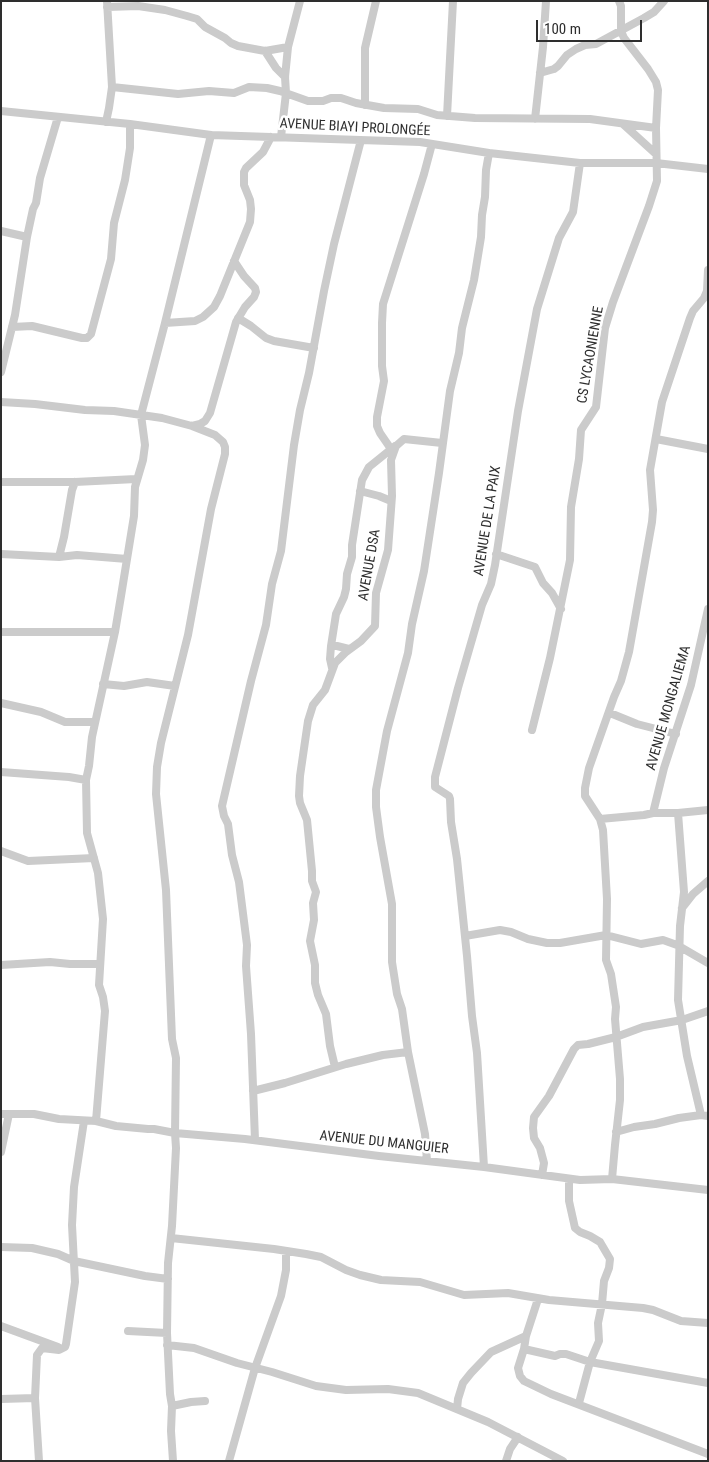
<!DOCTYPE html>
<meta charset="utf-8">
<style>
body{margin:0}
#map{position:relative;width:709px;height:1462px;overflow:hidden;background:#fff;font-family:"Roboto Condensed",sans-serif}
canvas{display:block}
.frame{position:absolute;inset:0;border:2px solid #2e2e2e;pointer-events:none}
.scale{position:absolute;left:536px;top:20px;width:106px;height:22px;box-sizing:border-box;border:2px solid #2e2e2e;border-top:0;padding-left:6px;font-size:15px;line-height:18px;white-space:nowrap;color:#2e2e2e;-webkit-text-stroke:4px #fff;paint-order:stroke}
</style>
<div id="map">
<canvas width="709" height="1462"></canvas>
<div class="frame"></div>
<div class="scale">100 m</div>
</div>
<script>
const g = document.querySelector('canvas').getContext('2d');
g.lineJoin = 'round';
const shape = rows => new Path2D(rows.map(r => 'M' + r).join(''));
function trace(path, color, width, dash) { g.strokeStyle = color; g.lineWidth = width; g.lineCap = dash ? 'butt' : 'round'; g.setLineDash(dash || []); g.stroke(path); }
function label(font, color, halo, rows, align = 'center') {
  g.font = font + ' "Roboto Condensed",sans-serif'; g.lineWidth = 5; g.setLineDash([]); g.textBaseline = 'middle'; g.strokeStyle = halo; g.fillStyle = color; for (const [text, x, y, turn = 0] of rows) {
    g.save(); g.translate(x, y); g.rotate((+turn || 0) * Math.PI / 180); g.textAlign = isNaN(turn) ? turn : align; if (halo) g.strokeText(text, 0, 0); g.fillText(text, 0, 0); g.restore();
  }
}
trace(shape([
 [107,7,138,6,165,10,187,16,197,19,205,27,225,38,231,43,238,46,265,51,288,47],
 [265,51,276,68,285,77],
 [540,73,554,69,558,66,567,55,576,49,585,45,596,44,644,18,654,12,664,1],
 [112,87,178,94,209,91,234,93,249,87,267,88,280,91,308,101,323,101,331,98,341,98,356,103,384,108,418,109,437,115,475,118,590,119,656,128],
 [365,105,365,48,376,1],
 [1,111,130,124,211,135,420,142,489,153,580,163,656,163,708,169],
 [447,116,453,1],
 [535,119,543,47,546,1],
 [106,122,109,108,112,87,107,1],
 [623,124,656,154],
 [281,137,286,93,285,77,288,47,300,1],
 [1,231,27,237],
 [238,318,251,326,266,338,274,341,314,348],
 [165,323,211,135],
 [12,327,32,326,82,338,87,338,91,334,111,259,114,223,125,180,130,148,130,124],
 [1,372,15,315,27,237,33,209,36,203,40,178,58,117],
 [1,402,35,404,85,410,114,411,162,418,192,426,200,424,205,421,210,413,236,322,245,307,254,297,256,292,255,288,244,276,234,261],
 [656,439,708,449],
 [391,449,380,433,377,426,377,417,384,381,382,366,382,323,383,304,424,174,432,144],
 [1,482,75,482,136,479],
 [360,491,379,496,391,501],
 [1,554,59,557,77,555,127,559],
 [496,554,535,567,543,583,552,593,561,609],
 [59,557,64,537,72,490,75,482],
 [1,632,115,632],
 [331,646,337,646,349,649],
 [332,668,330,659,331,646,336,614,344,597,346,589,347,574,352,557,352,545,362,480,369,467,395,446],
 [103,684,124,686,147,682,175,686],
 [1,703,41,712,65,722,95,722],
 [610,713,637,724,676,734],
 [532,730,550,658,570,560,571,507,579,459,581,430,596,407,605,328,613,302,649,206,657,181,656,128,658,90,656,82,648,69,624,38,621,31,621,6,619,1],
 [1,772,69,777,86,780],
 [653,813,664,768,691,685,708,609],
 [678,813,684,892,680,926,678,1000,687,1056,701,1115],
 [600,819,644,815,653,813,678,813,708,810],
 [1,851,28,861,94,858],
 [682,908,693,894,708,881],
 [465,936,500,930,511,932,528,939,547,943,560,943,606,935,641,944,663,940,677,945,708,963],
 [1,965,50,962,70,964,100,964],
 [335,1067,330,1046,326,1014,318,995,315,983,315,965,310,941,314,920,313,903,316,892,312,881,312,871,307,820,300,803,299,796,300,776,308,721,313,705,325,690,335,663,346,652,361,641,375,626,376,593,388,550,392,496,391,460,396,446,404,439,442,443],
 [253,1091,285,1083,346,1064,383,1055,408,1052],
 [1,1114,34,1114,59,1119,96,1121,116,1126,148,1129,154,1129,175,1133,245,1139,379,1156,484,1167,580,1180,612,1179,708,1190],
 [96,1121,105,1011,103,997,99,985,103,919,98,873,87,833,86,780,89,766,92,737,115,632,121,596,134,516,135,487,143,460,145,445,141,415,165,323,195,321,203,317,214,307,220,296,250,222,251,209,250,200,244,185,244,172,246,168,263,152,271,137],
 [616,1132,634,1127,655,1124,679,1118,701,1115,708,1116],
 [255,1140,251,1034,246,966,247,945,239,882,232,855,228,824,224,816,222,806,251,681,266,625,272,584,281,551,294,445,300,410,309,373,324,291,334,244,361,140],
 [1,1152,9,1114],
 [427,1161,425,1134,408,1052,402,1009,397,994,392,962,392,904,380,837,376,807,376,790,387,731,408,653,412,624,424,571,439,473,450,391,459,353,462,328,474,280,481,237,482,215,485,197,486,170,489,153],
 [484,1167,477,1053,472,1016,467,956,457,859,451,822,450,799,449,796,435,787,435,777,458,688,482,605,491,584,495,565,518,411,537,309,559,238,573,212,580,163],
 [542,1175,544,1163,540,1148,534,1138,533,1128,534,1117,549,1096,574,1049,578,1045,588,1044,616,1037,643,1027,682,1020,708,1011],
 [569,1179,569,1201,575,1228,580,1232,590,1236,600,1242,610,1259,609,1268,604,1281,602,1304,598,1323,599,1341,590,1362,579,1403],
 [612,1179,615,1145,620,1100,620,1079,615,1019,616,1007,611,974,606,960,607,899,603,830,600,819,585,796,585,788,589,768,614,697,621,681,629,652,652,522,653,510,650,470,662,402,690,318,693,311,704,298,707,291,708,270],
 [171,1238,274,1249,306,1254,321,1257,346,1270,360,1275,381,1280,420,1282,464,1295,508,1293,549,1300,643,1308,653,1310,681,1321,708,1323],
 [1,1247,32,1248,58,1254,74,1261,145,1276,168,1279],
 [1,1326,58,1347],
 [128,1331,167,1333],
 [526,1336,524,1349,518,1368,520,1376,524,1381,551,1394,708,1454],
 [167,1345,194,1348,237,1363,272,1372,316,1386,346,1390,388,1389,418,1393,488,1422,563,1461],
 [524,1349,555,1356,560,1354,566,1354,590,1362,708,1383],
 [1,1399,35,1398],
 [172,1406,191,1402,205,1401],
 [457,1409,458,1399,463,1383,471,1373,491,1352,526,1336,538,1299],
 [39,1461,35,1398,37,1355,42,1348,59,1350,65,1347,66,1344,75,1282,72,1225,74,1187,84,1121],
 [173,1461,171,1431,172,1406,170,1394,167,1333,168,1263,172,1226,176,1148,175,1133,176,1058,172,1039,166,890,156,794,157,767,161,743,188,635,211,509,225,454,225,447,223,442,215,435,192,426],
 [229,1461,255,1368,281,1296,286,1270,286,1251],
 [506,1461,510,1449,518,1437]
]), '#cbcbcb', 8);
label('14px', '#2e2e2e', '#fff', [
 ["AVENUE BIAYI PROLONGÉE",355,128,3],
 ["CS LYCAONIENNE",591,355,-80],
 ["AVENUE DE LA PAIX",488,521,-81],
 ["AVENUE DSA",370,565,-80],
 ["AVENUE MONGALIEMA",669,708,-74],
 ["AVENUE DU MANGUIER",384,1143,6]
]);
</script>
